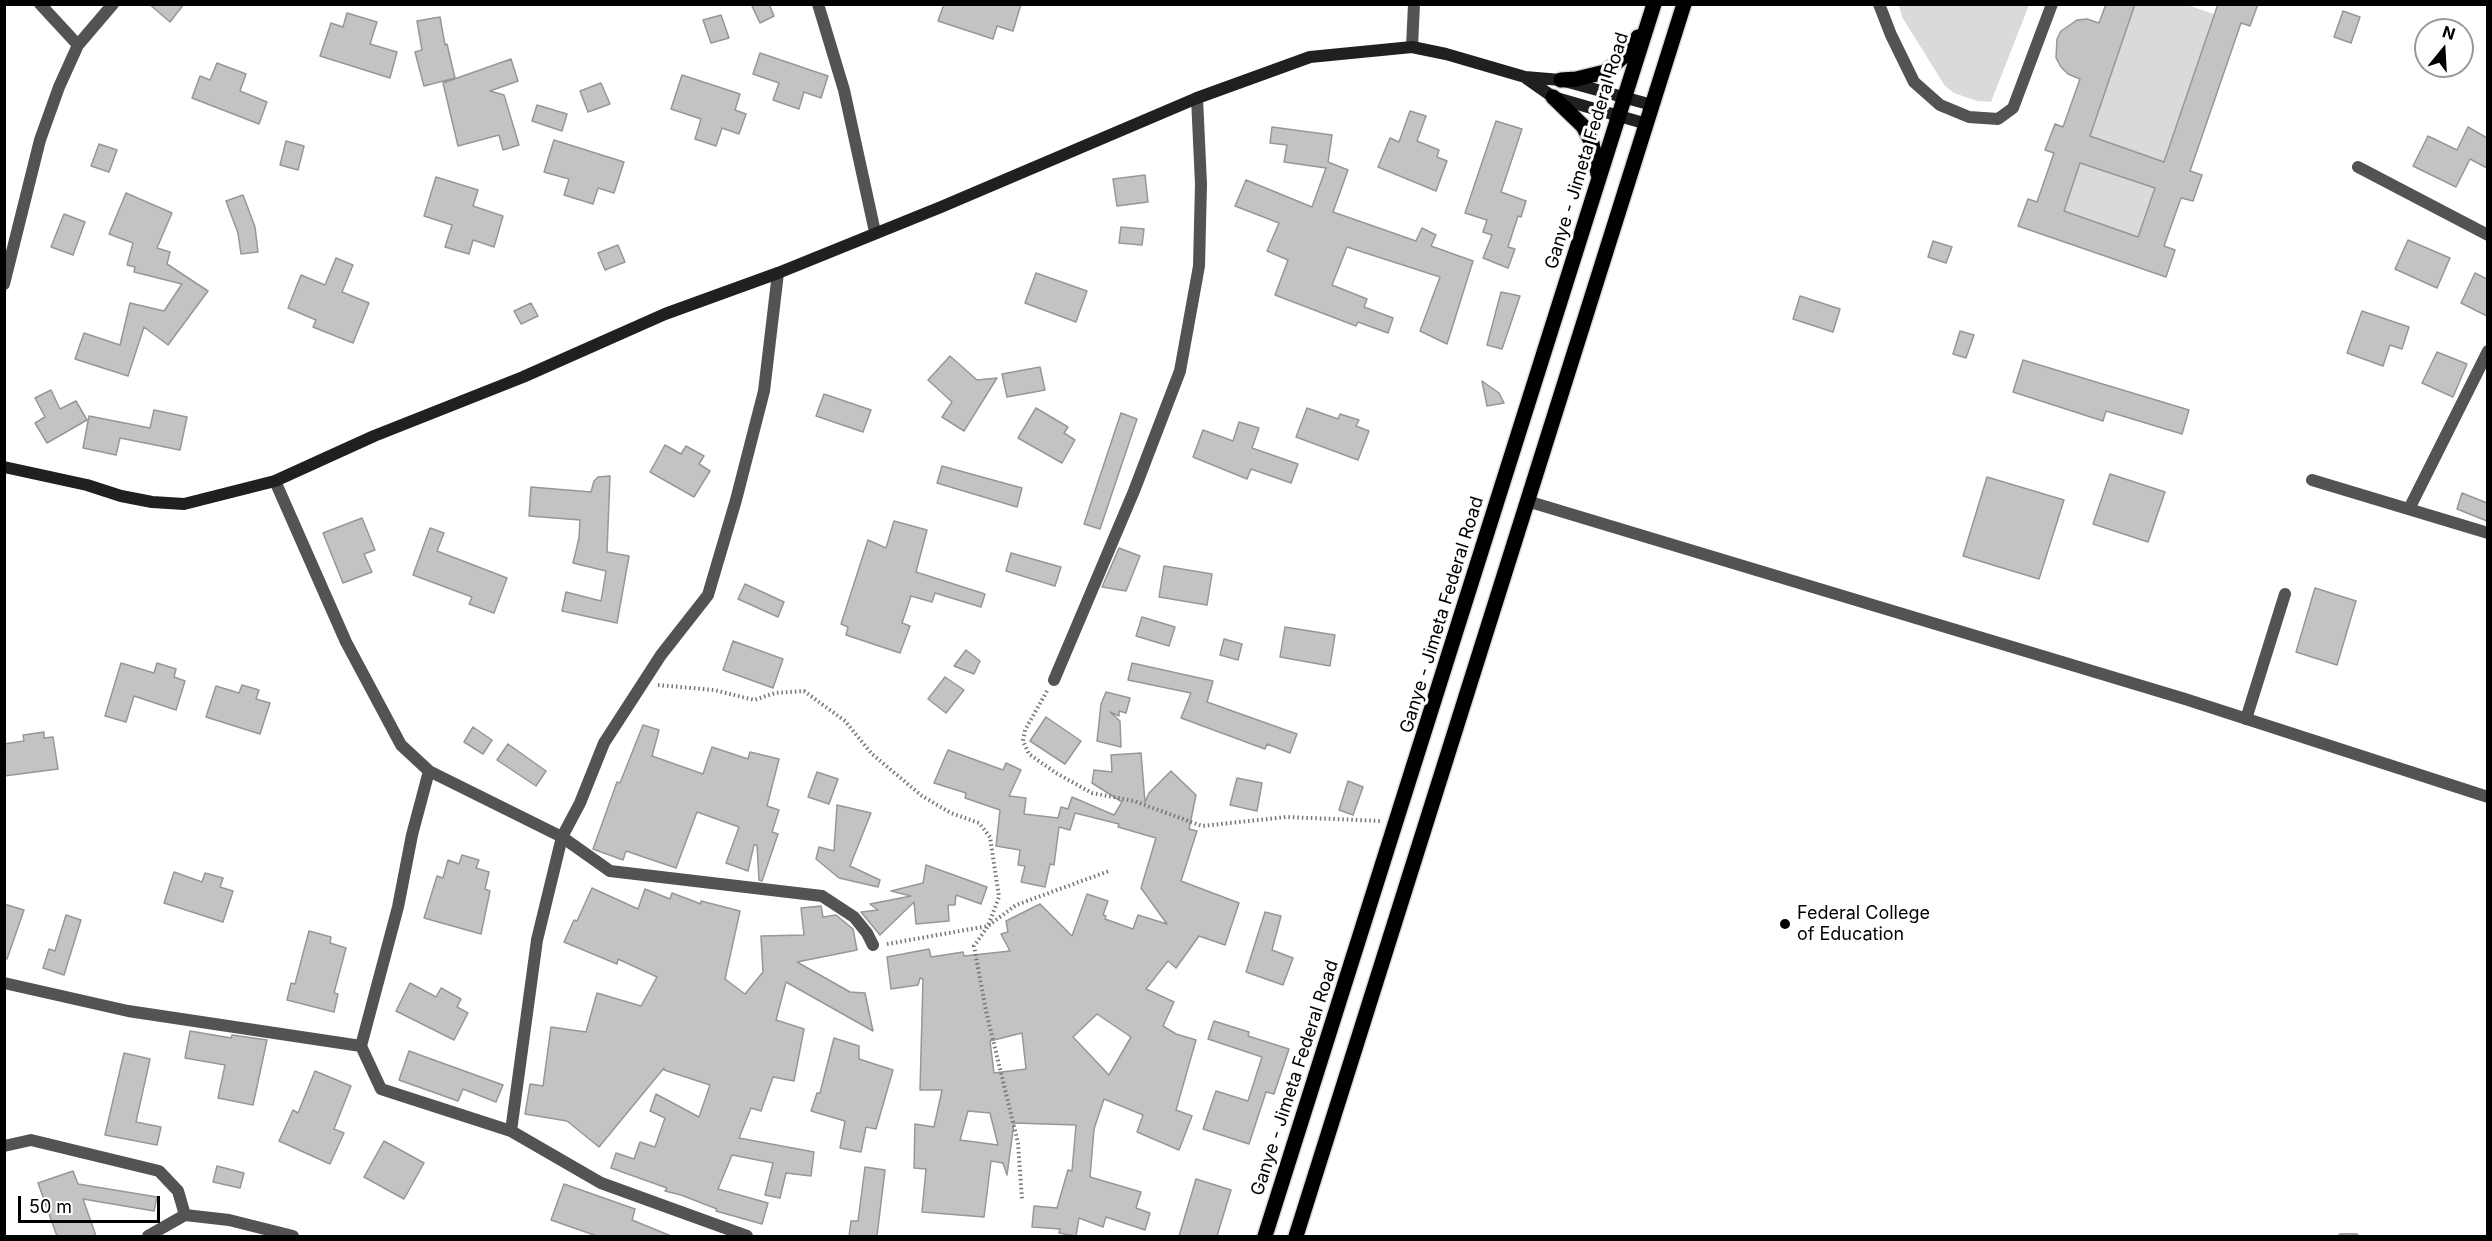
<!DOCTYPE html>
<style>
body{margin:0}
#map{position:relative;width:2492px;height:1241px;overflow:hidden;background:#fff;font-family:Inter,sans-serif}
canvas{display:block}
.frame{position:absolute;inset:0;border:6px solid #000;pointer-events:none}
.north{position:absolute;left:2414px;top:18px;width:60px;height:60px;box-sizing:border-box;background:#fff;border:2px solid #999;border-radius:50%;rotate:18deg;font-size:16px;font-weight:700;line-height:24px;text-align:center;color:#000}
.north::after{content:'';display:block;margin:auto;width:21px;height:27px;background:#000;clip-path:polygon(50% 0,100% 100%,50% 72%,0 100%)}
.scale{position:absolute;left:18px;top:1196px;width:142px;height:27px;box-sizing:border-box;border:3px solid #000;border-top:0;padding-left:8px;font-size:18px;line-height:21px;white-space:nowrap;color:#000;-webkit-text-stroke:4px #fff;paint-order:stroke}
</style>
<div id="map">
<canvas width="2492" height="1241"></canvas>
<div class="frame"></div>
<div class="north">N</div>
<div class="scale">50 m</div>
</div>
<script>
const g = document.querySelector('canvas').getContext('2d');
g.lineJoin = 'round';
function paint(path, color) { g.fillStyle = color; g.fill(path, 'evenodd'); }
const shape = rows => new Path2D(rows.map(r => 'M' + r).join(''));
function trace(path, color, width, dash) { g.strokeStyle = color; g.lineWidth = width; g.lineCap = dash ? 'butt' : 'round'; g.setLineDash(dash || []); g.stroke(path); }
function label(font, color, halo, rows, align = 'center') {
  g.font = font + ' Inter,sans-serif'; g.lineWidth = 6; g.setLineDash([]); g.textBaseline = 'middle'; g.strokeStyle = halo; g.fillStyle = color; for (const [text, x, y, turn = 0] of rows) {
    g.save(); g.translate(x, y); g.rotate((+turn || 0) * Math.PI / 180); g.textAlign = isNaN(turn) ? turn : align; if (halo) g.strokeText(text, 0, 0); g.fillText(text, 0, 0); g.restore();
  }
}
paint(shape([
 [1899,5,2029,5,1991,102,1977,101,1954,93,1945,86,1902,17],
 [2135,5,2187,5,2214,14,2164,162,2090,136],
 [2080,163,2155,188,2138,237,2064,211]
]), '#dadada');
trace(shape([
 [2341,1236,2356,1236]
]), '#a1a1a1', 6);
const building = shape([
 [149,4,184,4,170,22,149,4],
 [751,4,769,4,774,16,760,23,751,4],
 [944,4,1021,4,1013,31,997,26,993,39,938,21,944,4],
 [2106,4,2135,4,2090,136,2164,162,2218,4,2258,4,2250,26,2241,23,2190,171,2202,175,2193,201,2181,198,2164,246,2175,250,2166,277,2018,226,2028,199,2037,202,2054,153,2045,150,2055,124,2063,127,2080,79,2068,74,2061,67,2056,58,2057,39,2061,31,2077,20,2087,19,2099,23,2106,4],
 [2080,163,2155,188,2138,237,2064,211,2080,163],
 [2343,11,2360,17,2351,43,2334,37,2343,11],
 [347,13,377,22,370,44,397,52,390,78,320,56,331,23,343,27,347,13],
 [721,15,729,38,711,43,703,20,721,15],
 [440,17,445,45,447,44,455,78,424,86,415,52,422,50,417,21,440,17],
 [760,53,828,76,821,98,804,92,799,109,773,100,779,83,753,74,760,53],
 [511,59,518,81,490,91,504,95,519,145,503,150,499,135,458,146,443,83,511,59],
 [217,63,246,74,240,91,267,102,259,124,192,98,200,76,210,80,217,63],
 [682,75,740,94,735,110,746,114,739,134,722,128,716,146,695,139,701,119,671,109,682,75],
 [601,83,610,104,588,112,580,91,601,83],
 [537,105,567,114,562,131,532,121,537,105],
 [1410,111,1426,116,1417,141,1439,150,1437,157,1447,161,1436,191,1378,167,1390,138,1399,142,1410,111],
 [1496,121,1522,129,1501,192,1526,201,1521,217,1518,216,1508,247,1515,249,1508,268,1483,258,1492,235,1483,232,1487,220,1465,213,1496,121],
 [1272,127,1332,135,1328,162,1348,170,1333,212,1416,241,1422,228,1436,235,1431,246,1473,261,1447,344,1420,331,1440,277,1347,247,1332,285,1367,299,1364,307,1393,318,1388,333,1358,322,1356,326,1275,295,1288,260,1267,251,1279,223,1235,206,1246,180,1312,207,1326,168,1284,162,1287,145,1270,143,1272,127],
 [2468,127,2487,138,2487,168,2470,159,2456,187,2413,166,2428,136,2457,150,2468,127],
 [554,140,624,162,614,193,598,188,593,204,564,195,569,179,544,172,554,140],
 [286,141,304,146,298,170,280,165,286,141],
 [99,144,117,150,109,172,91,166,99,144],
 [1145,175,1148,202,1117,206,1113,179,1145,175],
 [436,177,478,190,473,206,503,216,494,247,473,240,469,254,445,247,452,225,424,216,436,177],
 [126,193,172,213,157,248,170,252,167,264,208,291,168,345,144,327,128,376,75,359,84,333,120,345,130,303,164,311,182,284,134,272,135,267,127,265,133,243,109,234,126,193],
 [243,195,255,227,258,252,241,254,238,233,226,201,243,195],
 [64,214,85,222,73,255,51,247,64,214],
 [1121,227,1144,229,1142,245,1119,243,1121,227],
 [2408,240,2450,258,2437,288,2395,269,2408,240],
 [1933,241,1952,247,1946,263,1928,257,1933,241],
 [618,245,625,262,605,270,598,253,618,245],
 [336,258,353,265,342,292,369,303,353,343,313,327,316,320,288,308,301,275,325,285,336,258],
 [1036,273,1087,291,1076,322,1025,303,1036,273],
 [2475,273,2487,279,2487,316,2461,303,2475,273],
 [1501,292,1520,296,1502,349,1487,345,1501,292],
 [1800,296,1840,309,1833,332,1793,319,1800,296],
 [531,303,538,316,521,324,514,311,531,303],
 [2362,311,2409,327,2402,349,2390,345,2383,366,2347,353,2362,311],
 [1960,331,1974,335,1966,358,1953,354,1960,331],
 [2437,352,2467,364,2453,397,2422,383,2437,352],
 [950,356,977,380,997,378,964,431,942,417,952,402,928,380,950,356],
 [2023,360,2189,410,2182,434,2106,411,2103,421,2013,392,2023,360],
 [1040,367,1045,390,1007,397,1002,374,1040,367],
 [1482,381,1499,393,1504,403,1487,406,1482,381],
 [51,390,60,409,76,401,87,420,47,443,35,423,45,417,35,398,51,390],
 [824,394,871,410,863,432,816,416,824,394],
 [1036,408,1068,427,1064,433,1075,440,1062,463,1018,438,1036,408],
 [1307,408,1338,419,1340,414,1359,420,1356,426,1369,431,1358,460,1296,437,1307,408],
 [154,410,187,417,180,450,120,438,116,455,83,448,89,416,150,428,154,410],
 [1121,413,1137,419,1100,529,1084,524,1121,413],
 [1239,422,1259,428,1252,448,1298,464,1291,483,1251,469,1247,479,1193,457,1203,430,1233,441,1239,422],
 [665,445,681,454,686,446,704,456,699,464,710,471,694,497,650,472,665,445],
 [942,466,1022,488,1017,507,937,483,942,466],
 [2110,474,2165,492,2148,542,2093,524,2110,474],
 [610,476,607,552,629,556,617,623,562,611,566,592,601,601,606,571,573,563,579,538,580,520,529,516,531,487,591,492,594,481,598,477,610,476],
 [1987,477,2064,500,2039,579,1963,556,1987,477],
 [2462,493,2487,503,2487,521,2457,509,2462,493],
 [362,518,375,550,364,554,372,572,343,583,323,533,362,518],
 [894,521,927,530,916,572,985,594,981,607,935,593,932,602,911,596,902,623,910,626,900,653,846,635,848,627,841,624,868,540,886,548,894,521],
 [430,528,444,533,437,551,507,578,494,613,469,604,472,597,413,575,430,528],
 [1119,548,1140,556,1126,591,1102,587,1119,548],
 [1011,553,1061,567,1055,586,1006,571,1011,553],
 [1164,566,1212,574,1207,605,1159,597,1164,566],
 [745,584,784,602,778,617,738,599,745,584],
 [2315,588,2356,601,2337,665,2296,652,2315,588],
 [1142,617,1175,627,1169,646,1136,636,1142,617],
 [1285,627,1335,635,1330,666,1280,657,1285,627],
 [1224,639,1242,644,1238,660,1220,655,1224,639],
 [733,641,783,659,773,688,723,670,733,641],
 [966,650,980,661,974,674,954,666,966,650],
 [121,663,154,673,157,663,176,669,174,677,185,681,176,710,134,696,126,722,105,716,121,663],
 [1132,663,1213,681,1207,702,1297,734,1290,753,1267,744,1265,749,1181,718,1191,693,1128,680,1132,663],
 [945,677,964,690,946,713,928,699,945,677],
 [242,685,259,690,256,699,270,703,260,734,206,717,216,686,239,693,242,685],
 [1106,692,1130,698,1126,713,1119,711,1119,716,1110,712,1120,721,1121,747,1097,741,1101,704,1106,692],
 [1046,717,1081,741,1065,764,1030,741,1046,717],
 [643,725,659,730,652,756,703,774,712,747,748,759,750,752,779,759,767,806,779,810,772,832,778,834,762,881,759,880,757,845,754,845,748,871,726,863,739,827,697,812,676,868,626,851,623,860,593,849,617,782,620,783,643,725],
 [473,727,492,740,483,754,464,742,473,727],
 [44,732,44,738,53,737,58,769,4,776,4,744,24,741,23,735,44,732],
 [508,744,546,771,536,786,497,760,508,744],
 [948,750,1003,770,1006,763,1021,770,1009,796,1026,798,1024,814,1058,818,1061,807,1068,809,1072,797,1114,815,1122,802,1092,783,1094,770,1112,772,1111,755,1141,753,1145,802,1149,793,1171,771,1196,795,1189,829,1197,831,1181,881,1239,903,1225,945,1199,936,1176,968,1168,961,1146,989,1174,1002,1163,1026,1176,1034,1196,1040,1176,1110,1192,1116,1179,1150,1137,1132,1143,1115,1104,1099,1094,1129,1090,1177,1141,1192,1136,1208,1150,1213,1145,1230,1106,1217,1103,1227,1079,1218,1076,1236,1059,1233,1060,1229,1032,1227,1034,1206,1057,1208,1068,1170,1072,1171,1076,1125,1014,1123,1007,1175,1003,1163,991,1161,984,1217,922,1212,926,1169,914,1168,915,1124,934,1127,942,1090,920,1090,923,979,920,978,918,985,891,989,887,957,929,949,931,957,963,952,964,956,1010,951,1001,934,1008,932,1006,921,1040,904,1072,936,1087,894,1108,901,1103,915,1106,916,1105,919,1133,929,1138,915,1167,924,1141,888,1156,838,1118,827,1119,824,1075,813,1070,830,1059,827,1054,865,1050,864,1045,887,1021,882,1025,866,1018,865,1020,850,996,846,1000,810,965,798,966,793,934,783,948,750],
 [1097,1014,1131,1037,1109,1075,1073,1037,1097,1014],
 [1022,1033,1026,1069,994,1073,990,1041,1022,1033],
 [968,1111,990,1113,998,1145,960,1140,968,1111],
 [817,772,838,779,829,804,808,797,817,772],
 [1237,778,1262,783,1257,811,1230,805,1237,778],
 [1348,781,1363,787,1353,815,1339,810,1348,781],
 [837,805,871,813,850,866,880,880,878,887,839,878,816,859,819,847,834,851,837,805],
 [462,855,479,860,476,868,489,872,485,889,490,891,481,934,424,918,437,876,443,878,448,860,459,864,462,855],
 [926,865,987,887,981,904,956,895,955,905,948,905,949,921,916,924,914,902,880,935,861,912,878,910,870,904,911,896,891,891,923,883,926,865],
 [174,872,202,882,205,873,223,878,220,887,233,891,223,922,164,903,174,872],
 [592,888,638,909,645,889,670,899,672,893,701,904,701,901,740,911,725,979,745,994,763,972,761,936,804,935,801,908,821,906,823,917,836,915,853,929,857,950,797,962,850,992,865,993,873,1031,786,982,776,1020,804,1029,794,1081,773,1077,761,1111,751,1108,739,1138,814,1152,811,1176,786,1173,780,1198,765,1195,773,1163,732,1155,718,1189,768,1203,762,1224,716,1211,717,1209,681,1195,665,1191,667,1188,611,1168,616,1153,634,1159,640,1142,655,1147,665,1118,650,1111,656,1094,699,1117,710,1085,664,1070,664,1068,599,1147,567,1121,525,1114,530,1084,543,1086,551,1027,586,1032,597,993,641,1006,657,977,618,959,617,964,564,942,574,920,577,921,592,888],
 [4,904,24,910,7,959,4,958,4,904],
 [1265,912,1281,916,1272,950,1293,958,1283,985,1246,972,1265,912],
 [66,915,81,920,64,975,43,968,49,949,55,951,66,915],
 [309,931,331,937,330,943,346,948,334,993,338,994,334,1012,287,1000,291,983,295,984,309,931],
 [410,983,436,997,441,988,461,999,457,1007,468,1013,454,1040,396,1011,410,983],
 [1214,1021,1249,1032,1248,1036,1289,1049,1274,1094,1266,1092,1249,1144,1203,1129,1216,1091,1248,1101,1262,1057,1208,1039,1214,1021],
 [190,1031,231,1038,232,1035,267,1040,253,1105,218,1098,225,1065,185,1058,190,1031],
 [834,1038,859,1046,859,1059,893,1070,876,1129,866,1127,861,1152,840,1148,845,1121,811,1111,817,1093,820,1093,834,1038],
 [409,1051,503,1085,496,1102,463,1089,458,1101,399,1080,409,1051],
 [124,1053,150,1059,136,1122,161,1127,157,1145,105,1135,124,1053],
 [315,1071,351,1086,334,1129,344,1133,330,1164,279,1141,293,1110,298,1113,315,1071],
 [384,1141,424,1163,404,1199,364,1177,384,1141],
 [217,1166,244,1173,240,1188,213,1182,217,1166],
 [865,1167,885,1170,877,1236,849,1236,851,1221,858,1221,865,1167],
 [73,1171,78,1184,157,1197,154,1211,83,1199,96,1236,57,1236,38,1183,73,1171],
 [1196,1179,1231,1190,1217,1236,1179,1236,1196,1179],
 [564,1184,635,1209,632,1220,671,1236,597,1236,551,1220,564,1184]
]);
paint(building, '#c3c3c3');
trace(building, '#979797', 1.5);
const primary = shape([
 [1561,80,1576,79,1605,72,1630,51,1638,37],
 [1553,97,1583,126,1592,143,1598,174],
 [1265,1236,1654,4],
 [1296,1236,1684,4]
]);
trace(primary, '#dbdbdb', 18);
trace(shape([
 [658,685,714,690,754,700,775,693,804,691,845,721,872,754,922,796,951,813,979,823,990,837,999,897,988,926,974,946,986,1011,1018,1143,1022,1199],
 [1047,691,1025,730,1023,741,1029,754,1056,773,1092,793,1134,801,1202,826,1286,817,1381,821],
 [887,944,988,926,1016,905,1109,871]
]), '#757575', 4, [1.5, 3]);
trace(shape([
 [1879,4,1891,35,1914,82,1940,105,1969,117,1998,119,2013,108,2052,4],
 [2358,167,2488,235],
 [2312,480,2488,533],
 [2409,509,2488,351],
 [2246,719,2285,594]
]), '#535353', 12);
trace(shape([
 [40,4,78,45],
 [818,4,844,90,875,232],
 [1412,47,1414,4],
 [4,284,40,140,59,87,78,45,113,4],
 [275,481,346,642,401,745,429,771,562,837,610,871,822,896,854,917,867,933,873,945],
 [1527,501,2185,699,2488,797],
 [1054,680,1134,491,1180,371,1199,266,1201,184,1197,98],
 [429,771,412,835,398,907,361,1046,381,1089,511,1131,601,1183,747,1236],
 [4,983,128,1011,361,1046],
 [511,1131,537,940,562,837,580,803,604,743,661,655,708,595,736,500,764,391,778,273],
 [4,1146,31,1140,159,1171,178,1191,185,1215],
 [148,1236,185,1215,229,1220,293,1236]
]), '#535353', 12);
trace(shape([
 [1526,78,1553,97,1647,124],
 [4,467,87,485,121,496,152,502,184,504,275,481,374,436,523,377,665,314,778,273,941,207,1197,98,1310,57,1412,47,1446,54,1525,77,1561,80,1652,105]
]), '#202020', 12);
trace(primary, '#000', 15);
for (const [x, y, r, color] of [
 [1785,924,6,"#000"]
]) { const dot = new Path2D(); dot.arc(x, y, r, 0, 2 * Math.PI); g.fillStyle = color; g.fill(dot); trace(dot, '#fff', 2); }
label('18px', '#000', '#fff', [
 ["Ganye - Jimeta Federal Road",1587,151,-73],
 ["Ganye - Jimeta Federal Road",1442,615,-73],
 ["Ganye - Jimeta Federal Road",1295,1078,-72]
]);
label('18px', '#000', '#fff', [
 ["Federal College",1797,914],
 ["of Education",1797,935]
], 'left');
</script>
